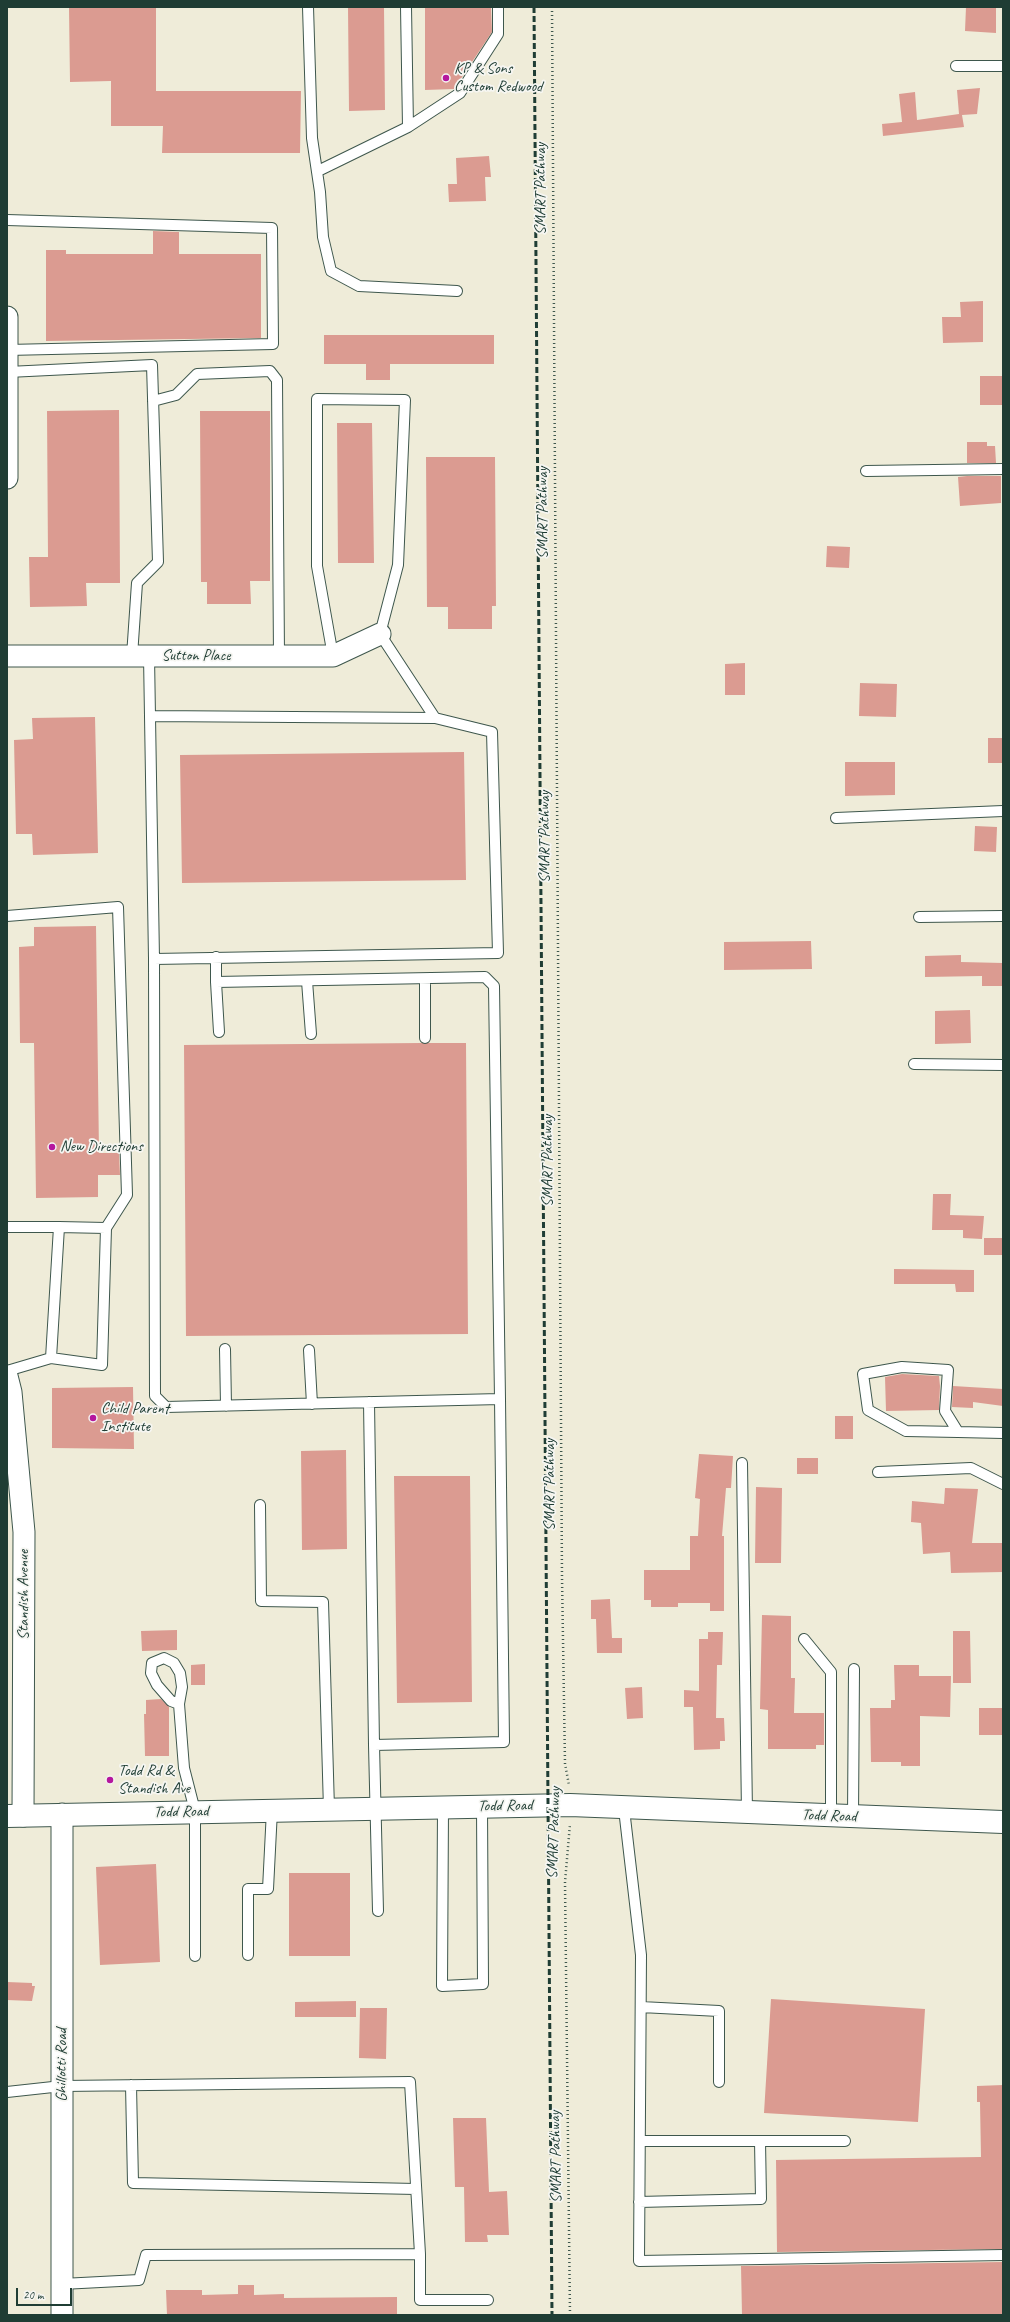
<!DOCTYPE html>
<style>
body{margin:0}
#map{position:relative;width:1010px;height:2322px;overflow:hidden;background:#efecd9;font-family:Caveat,sans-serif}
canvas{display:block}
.frame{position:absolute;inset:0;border:8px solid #1f3d34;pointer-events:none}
.scale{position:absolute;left:16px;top:2288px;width:56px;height:18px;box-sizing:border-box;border:2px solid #1f3d34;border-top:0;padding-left:5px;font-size:12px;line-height:14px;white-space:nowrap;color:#1f3d34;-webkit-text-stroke:3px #f6f6f2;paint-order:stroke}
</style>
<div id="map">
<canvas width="1010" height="2322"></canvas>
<div class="frame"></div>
<div class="scale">20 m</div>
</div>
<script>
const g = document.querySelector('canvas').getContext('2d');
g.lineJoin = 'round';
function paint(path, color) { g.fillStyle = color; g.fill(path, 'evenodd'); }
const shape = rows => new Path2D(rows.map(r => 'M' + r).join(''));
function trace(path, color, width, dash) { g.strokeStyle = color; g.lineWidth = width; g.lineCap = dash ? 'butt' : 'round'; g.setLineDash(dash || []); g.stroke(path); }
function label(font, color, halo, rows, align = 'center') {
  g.font = font + ' Caveat,sans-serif'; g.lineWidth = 3.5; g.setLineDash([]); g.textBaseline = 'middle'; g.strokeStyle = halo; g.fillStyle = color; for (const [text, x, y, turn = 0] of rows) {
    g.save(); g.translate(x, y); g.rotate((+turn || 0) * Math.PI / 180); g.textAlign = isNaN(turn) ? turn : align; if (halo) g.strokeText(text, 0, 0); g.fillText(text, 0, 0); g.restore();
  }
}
paint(shape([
 [69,7,156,7,156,91,301,91,300,153,162,153,163,126,111,126,111,81,70,82],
 [348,7,384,7,385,110,349,111],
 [425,7,491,7,492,32,454,89,425,90],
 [966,7,996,7,996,33,965,31],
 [980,88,977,114,962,115,964,127,883,136,882,124,902,122,899,94,915,92,917,120,959,114,957,90],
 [489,156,491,177,485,177,486,201,449,202,448,184,457,184,456,158],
 [153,231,179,232,179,254,261,254,261,338,46,341,46,250,66,250,66,254,153,254],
 [983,301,983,342,943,343,942,317,961,317,960,302],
 [324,335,494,335,494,364,390,364,390,380,366,380,366,364,324,364],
 [980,376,1003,376,1003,405,980,405],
 [119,410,120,583,86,583,87,606,30,607,29,557,48,557,47,411],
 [200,411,270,411,270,581,250,581,251,604,207,604,207,582,201,582],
 [337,423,372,423,374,563,338,563],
 [967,442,987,442,987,446,995,446,996,463,967,463],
 [426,457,495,457,496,606,492,606,492,629,448,629,448,607,427,607],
 [967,476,1001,476,1001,503,960,506,958,477],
 [827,546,850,547,849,568,826,567],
 [745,663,745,695,725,695,725,664],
 [860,683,897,684,896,717,859,716],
 [95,717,98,853,33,855,32,834,16,834,14,740,33,739,32,718],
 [988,738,1003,738,1003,763,988,763],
 [464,752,466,880,182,883,180,755],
 [845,762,895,762,895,795,845,796],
 [975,826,997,827,996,852,974,851],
 [96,926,99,1153,119,1153,120,1175,98,1175,98,1197,36,1198,34,1043,20,1043,19,947,34,946,34,927],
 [811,941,812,969,724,970,724,942],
 [961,955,961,962,1003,963,1003,986,982,986,982,976,925,977,925,956],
 [970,1010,971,1043,935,1044,935,1011],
 [422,1043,466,1043,468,1334,186,1336,184,1045],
 [933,1194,951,1194,950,1215,984,1216,982,1239,963,1238,963,1230,932,1230],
 [984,1238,1003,1238,1003,1255,984,1255],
 [894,1269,974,1270,974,1292,956,1292,955,1284,894,1284],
 [902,1374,939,1376,940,1386,939,1410,886,1411,885,1377],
 [953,1386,1003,1389,1003,1406,973,1402,973,1408,952,1407],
 [133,1387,134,1449,52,1448,52,1388],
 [835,1416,853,1416,853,1439,835,1439],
 [346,1450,347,1549,302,1550,301,1451],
 [699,1454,733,1456,731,1488,726,1488,722,1536,724,1536,724,1611,710,1611,710,1603,678,1603,678,1607,651,1607,651,1600,644,1600,644,1570,690,1570,690,1536,698,1536,700,1499,695,1498],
 [797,1458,818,1458,818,1474,797,1474],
 [394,1476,470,1476,472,1702,397,1703],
 [756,1487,782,1488,781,1563,755,1563],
 [945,1488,978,1489,972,1543,1003,1543,1003,1572,951,1573,950,1552,923,1554,921,1523,911,1522,912,1501,944,1504],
 [610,1599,612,1638,622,1638,622,1653,597,1653,596,1619,591,1619,591,1600],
 [762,1615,791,1616,791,1678,795,1678,794,1713,824,1713,824,1745,816,1745,816,1749,768,1749,768,1710,760,1709],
 [177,1630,177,1650,142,1651,141,1631],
 [953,1631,970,1631,971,1683,953,1683],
 [708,1632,723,1632,722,1665,717,1665,716,1718,724,1718,725,1741,720,1741,720,1749,694,1750,693,1707,684,1707,684,1690,699,1691,699,1639,708,1639],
 [205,1664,205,1685,191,1685,191,1665],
 [894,1665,919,1665,919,1676,951,1676,950,1717,920,1716,920,1766,901,1766,901,1762,871,1762,870,1708,891,1708,891,1700,895,1700],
 [642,1687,643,1718,627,1719,625,1688],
 [161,1699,169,1707,169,1756,145,1756,144,1714,146,1714,146,1700],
 [979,1708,1003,1708,1003,1735,979,1735],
 [156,1864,160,1962,100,1965,96,1867],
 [289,1873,350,1873,350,1956,289,1956],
 [7,1982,32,1983,32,1986,35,1986,32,2001,7,2000],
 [771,1999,925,2009,918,2122,764,2113],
 [356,2001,356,2017,295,2017,295,2002],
 [360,2008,387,2008,386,2059,359,2058],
 [1003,2085,1003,2249,777,2252,776,2160,981,2157,980,2102,977,2102,977,2086],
 [453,2118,486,2118,489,2192,507,2191,509,2235,487,2235,488,2242,465,2242,464,2187,455,2187],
 [1003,2262,1003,2315,742,2315,741,2266],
 [238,2285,254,2285,254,2295,284,2294,284,2298,397,2297,397,2315,167,2315,166,2290,202,2290,202,2295,238,2294]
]), '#db9b91');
const lane = shape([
 [308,7,312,138,320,192,323,237,331,271,359,286,457,291],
 [956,66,1003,66],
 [408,127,460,93,498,34,498,7],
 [318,171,408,127,406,7],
 [7,220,272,228,273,344,7,350],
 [8,372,152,365,158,562,137,583,132,656],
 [153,401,176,395,197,374,270,371,277,380,279,656],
 [866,471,1003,469],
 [149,656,154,959,498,953,492,732,435,718,150,716],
 [333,656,317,566,317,399,405,400,398,565,380,634,435,718],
 [836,818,1003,811],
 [7,916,118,907,127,1195,106,1228],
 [919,917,1003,916],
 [154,959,155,1396,166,1407,500,1399,494,986,485,977,216,982,216,957],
 [425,980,425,1038],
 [307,981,311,1034],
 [216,982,219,1032],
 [914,1064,1003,1065],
 [7,1227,59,1227],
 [225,1349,226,1406],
 [309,1350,312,1404],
 [7,1371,51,1358,102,1365,106,1228,59,1227,51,1358],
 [369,1402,374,1745],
 [958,1432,945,1411,948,1370,902,1367,863,1374,868,1410,906,1431,958,1432,1003,1433],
 [742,1463,747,1813],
 [878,1472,971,1468,1003,1484],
 [260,1505,261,1601,323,1602,329,1809],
 [804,1639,831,1672,831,1816],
 [179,1704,171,1701,157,1685,151,1673,152,1663,164,1658,174,1663,180,1673,182,1687,179,1704,184,1768,195,1811,195,1956],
 [443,1808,442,1986,483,1984,482,1807],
 [624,1809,641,1955,639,2261,1003,2255],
 [853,1817,854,1669],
 [378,1911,374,1745,504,1742,500,1399],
 [248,1955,248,1889,268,1889,272,1810],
 [641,2007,719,2011,719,2082],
 [131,2085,133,2183,416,2189],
 [7,2092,62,2086,410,2082,420,2254,146,2255,139,2280,62,2284],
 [640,2141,845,2141],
 [639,2202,761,2199,760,2141],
 [420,2254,420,2300,488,2300]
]);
const street = shape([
 [7,317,7,478],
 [7,656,333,656,380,634],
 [7,1376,11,1392,24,1532,23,1816],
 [62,1814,62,2315]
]);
const secondary = shape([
 [7,1816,570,1805,1003,1822]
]);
trace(lane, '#3e574d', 12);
trace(street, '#3e574d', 23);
trace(secondary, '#3e574d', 24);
trace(shape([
 [552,7,562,1577,565,1764,569,1785],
 [570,2315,565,1882,570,1824]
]), '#3e574d', 2.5, [1, 3]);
trace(lane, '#fff', 10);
trace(street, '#fff', 21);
trace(secondary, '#fff', 22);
trace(shape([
 [534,7,552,2315]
]), '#1f3d34', 3, [6, 3]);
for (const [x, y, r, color] of [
 [446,78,4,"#b5179e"],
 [52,1147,4,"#b5179e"],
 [93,1418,4,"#b5179e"],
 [110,1780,4,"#b5179e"]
]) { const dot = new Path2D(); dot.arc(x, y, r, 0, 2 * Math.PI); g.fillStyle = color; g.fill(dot); trace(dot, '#f6f6f2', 1.5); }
label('16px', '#1f3d34', '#f6f6f2', [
 ["KP & Sons",454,69],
 ["Custom Redwood",454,87],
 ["New Directions",60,1147],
 ["Child Parent",101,1409],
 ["Institute",101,1427],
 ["Todd Rd &",118,1771],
 ["Standish Ave",118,1789]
], 'left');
label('16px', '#1f3d34', '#f6f6f2', [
 ["SMART Pathway",541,189,-90],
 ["SMART Pathway",543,513,-90],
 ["Sutton Place",196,656],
 ["SMART Pathway",545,837,-90],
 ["SMART Pathway",548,1161,-90],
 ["SMART Pathway",550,1485,-90],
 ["Standish Avenue",24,1595,-90],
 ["Todd Road",505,1806,-1],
 ["Todd Road",181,1812,-1],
 ["Todd Road",829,1816,2],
 ["SMART Pathway",554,1833,-88],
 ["Ghillotti Road",62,2065,-90],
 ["SMART Pathway",556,2157,-91]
]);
</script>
